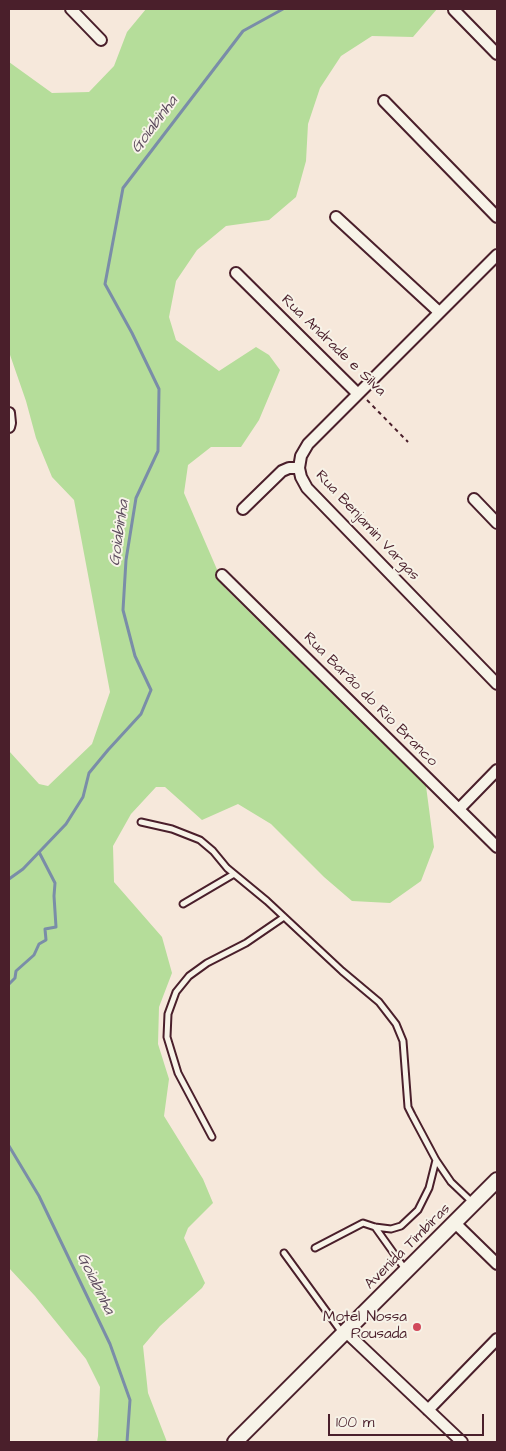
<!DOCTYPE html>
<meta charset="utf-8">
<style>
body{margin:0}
#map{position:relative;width:506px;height:1451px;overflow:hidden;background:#f6e8db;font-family:"Architects Daughter",sans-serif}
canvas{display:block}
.frame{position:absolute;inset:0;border:10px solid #4a1f2b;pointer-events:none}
.scale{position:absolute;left:328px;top:1414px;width:156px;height:22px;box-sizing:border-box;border:2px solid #4a1f2b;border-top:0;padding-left:6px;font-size:15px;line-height:18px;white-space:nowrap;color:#4a1f2b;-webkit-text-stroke:4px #f7f3e8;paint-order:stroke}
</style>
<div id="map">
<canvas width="506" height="1451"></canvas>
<div class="frame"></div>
<div class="scale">100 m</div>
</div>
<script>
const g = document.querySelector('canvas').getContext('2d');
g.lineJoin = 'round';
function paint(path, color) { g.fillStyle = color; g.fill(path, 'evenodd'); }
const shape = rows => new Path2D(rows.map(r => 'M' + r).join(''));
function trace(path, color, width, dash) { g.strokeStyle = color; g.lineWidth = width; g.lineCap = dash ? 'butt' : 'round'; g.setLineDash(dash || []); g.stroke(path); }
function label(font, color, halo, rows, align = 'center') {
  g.font = font + ' "Architects Daughter",sans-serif'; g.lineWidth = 4; g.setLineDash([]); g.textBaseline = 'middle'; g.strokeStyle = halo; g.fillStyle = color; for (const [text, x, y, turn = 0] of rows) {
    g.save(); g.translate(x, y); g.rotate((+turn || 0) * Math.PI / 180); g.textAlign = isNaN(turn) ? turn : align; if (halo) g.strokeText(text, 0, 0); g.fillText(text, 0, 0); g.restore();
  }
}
paint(shape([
 [146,9,437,9,413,37,372,36,341,56,320,88,308,124,306,161,296,197,269,220,226,226,197,250,176,281,169,317,176,340,219,371,256,347,269,355,280,370,259,420,241,447,211,447,188,465,184,493,225,588,426,786,434,847,421,881,390,903,352,901,324,877,271,824,238,804,202,820,165,787,156,787,131,814,113,846,114,882,162,937,172,973,159,1007,158,1044,169,1079,164,1116,203,1179,213,1203,188,1228,184,1238,205,1283,202,1288,160,1326,143,1346,148,1393,167,1442,97,1442,98,1436,100,1387,86,1359,35,1296,9,1268,9,751,39,784,48,786,92,744,110,692,74,500,52,477,36,438,26,401,9,352,9,62,52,93,89,92,114,66,127,32]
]), '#b5dd9a');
trace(shape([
 [9,879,23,869,66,824,83,797,89,773,108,750,141,714,151,690,135,656,123,610,126,560,136,498,158,451,159,389,132,333,105,284,123,188,243,31,283,9],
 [9,984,15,978,16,971,34,955,39,944,46,940,45,929,56,927,54,896,55,883,39,852],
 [9,1146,39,1196,110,1344,130,1400,127,1442]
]), '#7a8da8', 3);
const lane = shape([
 [141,822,172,829,200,840,213,851,227,868,267,901,342,971,379,1002,396,1024,403,1041,408,1107,412,1115,436,1160,451,1182,472,1202],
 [183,904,234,874],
 [212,1137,178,1073,167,1037,168,1014,176,992,189,976,207,963,246,943,284,917],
 [375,1227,405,1269],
 [315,1248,363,1223,375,1227,391,1229,401,1226,418,1210,429,1188,436,1160],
 [284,1253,343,1334]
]);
const street = shape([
 [71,9,101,40],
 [454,10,497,54],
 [384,101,497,217],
 [336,217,439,312],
 [497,255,308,444,301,456,299,468,301,477,307,488,497,684],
 [236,273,357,393],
 [9,413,10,423,9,427],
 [474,499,497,523],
 [243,509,282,471,289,468,299,468],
 [222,575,497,847],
 [459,809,497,770],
 [455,1223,497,1264],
 [346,1332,462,1442],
 [428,1410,497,1339]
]);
const secondary = shape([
 [235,1442,497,1180]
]);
trace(lane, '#4a1f2b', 9);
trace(street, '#4a1f2b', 14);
trace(secondary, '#4a1f2b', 18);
trace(shape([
 [367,400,408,442]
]), '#4a1f2b', 2, [4, 4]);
trace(lane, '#f7f3e8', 5);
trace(street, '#f7f3e8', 10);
trace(secondary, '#f7f3e8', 14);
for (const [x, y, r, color] of [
 [417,1327,5,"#d1495b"]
]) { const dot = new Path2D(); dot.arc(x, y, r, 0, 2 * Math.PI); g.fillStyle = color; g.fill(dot); trace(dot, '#f7f3e8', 2); }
label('15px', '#4a1f2b', '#f7f3e8', [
 ["Rua Andrade e Silva",333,346,44],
 ["Rua Benjamin Vargas",367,526,47],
 ["Rua Barão do Rio Branco",370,700,45],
 ["Avenida Timbiras",408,1247,-45]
]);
label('15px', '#4a1f2b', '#f7f3e8', [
 ["Motel Nossa",407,1318],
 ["Pousada",407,1335]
], 'right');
label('italic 16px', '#5e4d5f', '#f7f3e8', [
 ["Goiabinha",155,125,-53],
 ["Goiabinha",120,533,-82],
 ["Goiabinha",95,1284,64]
]);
</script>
